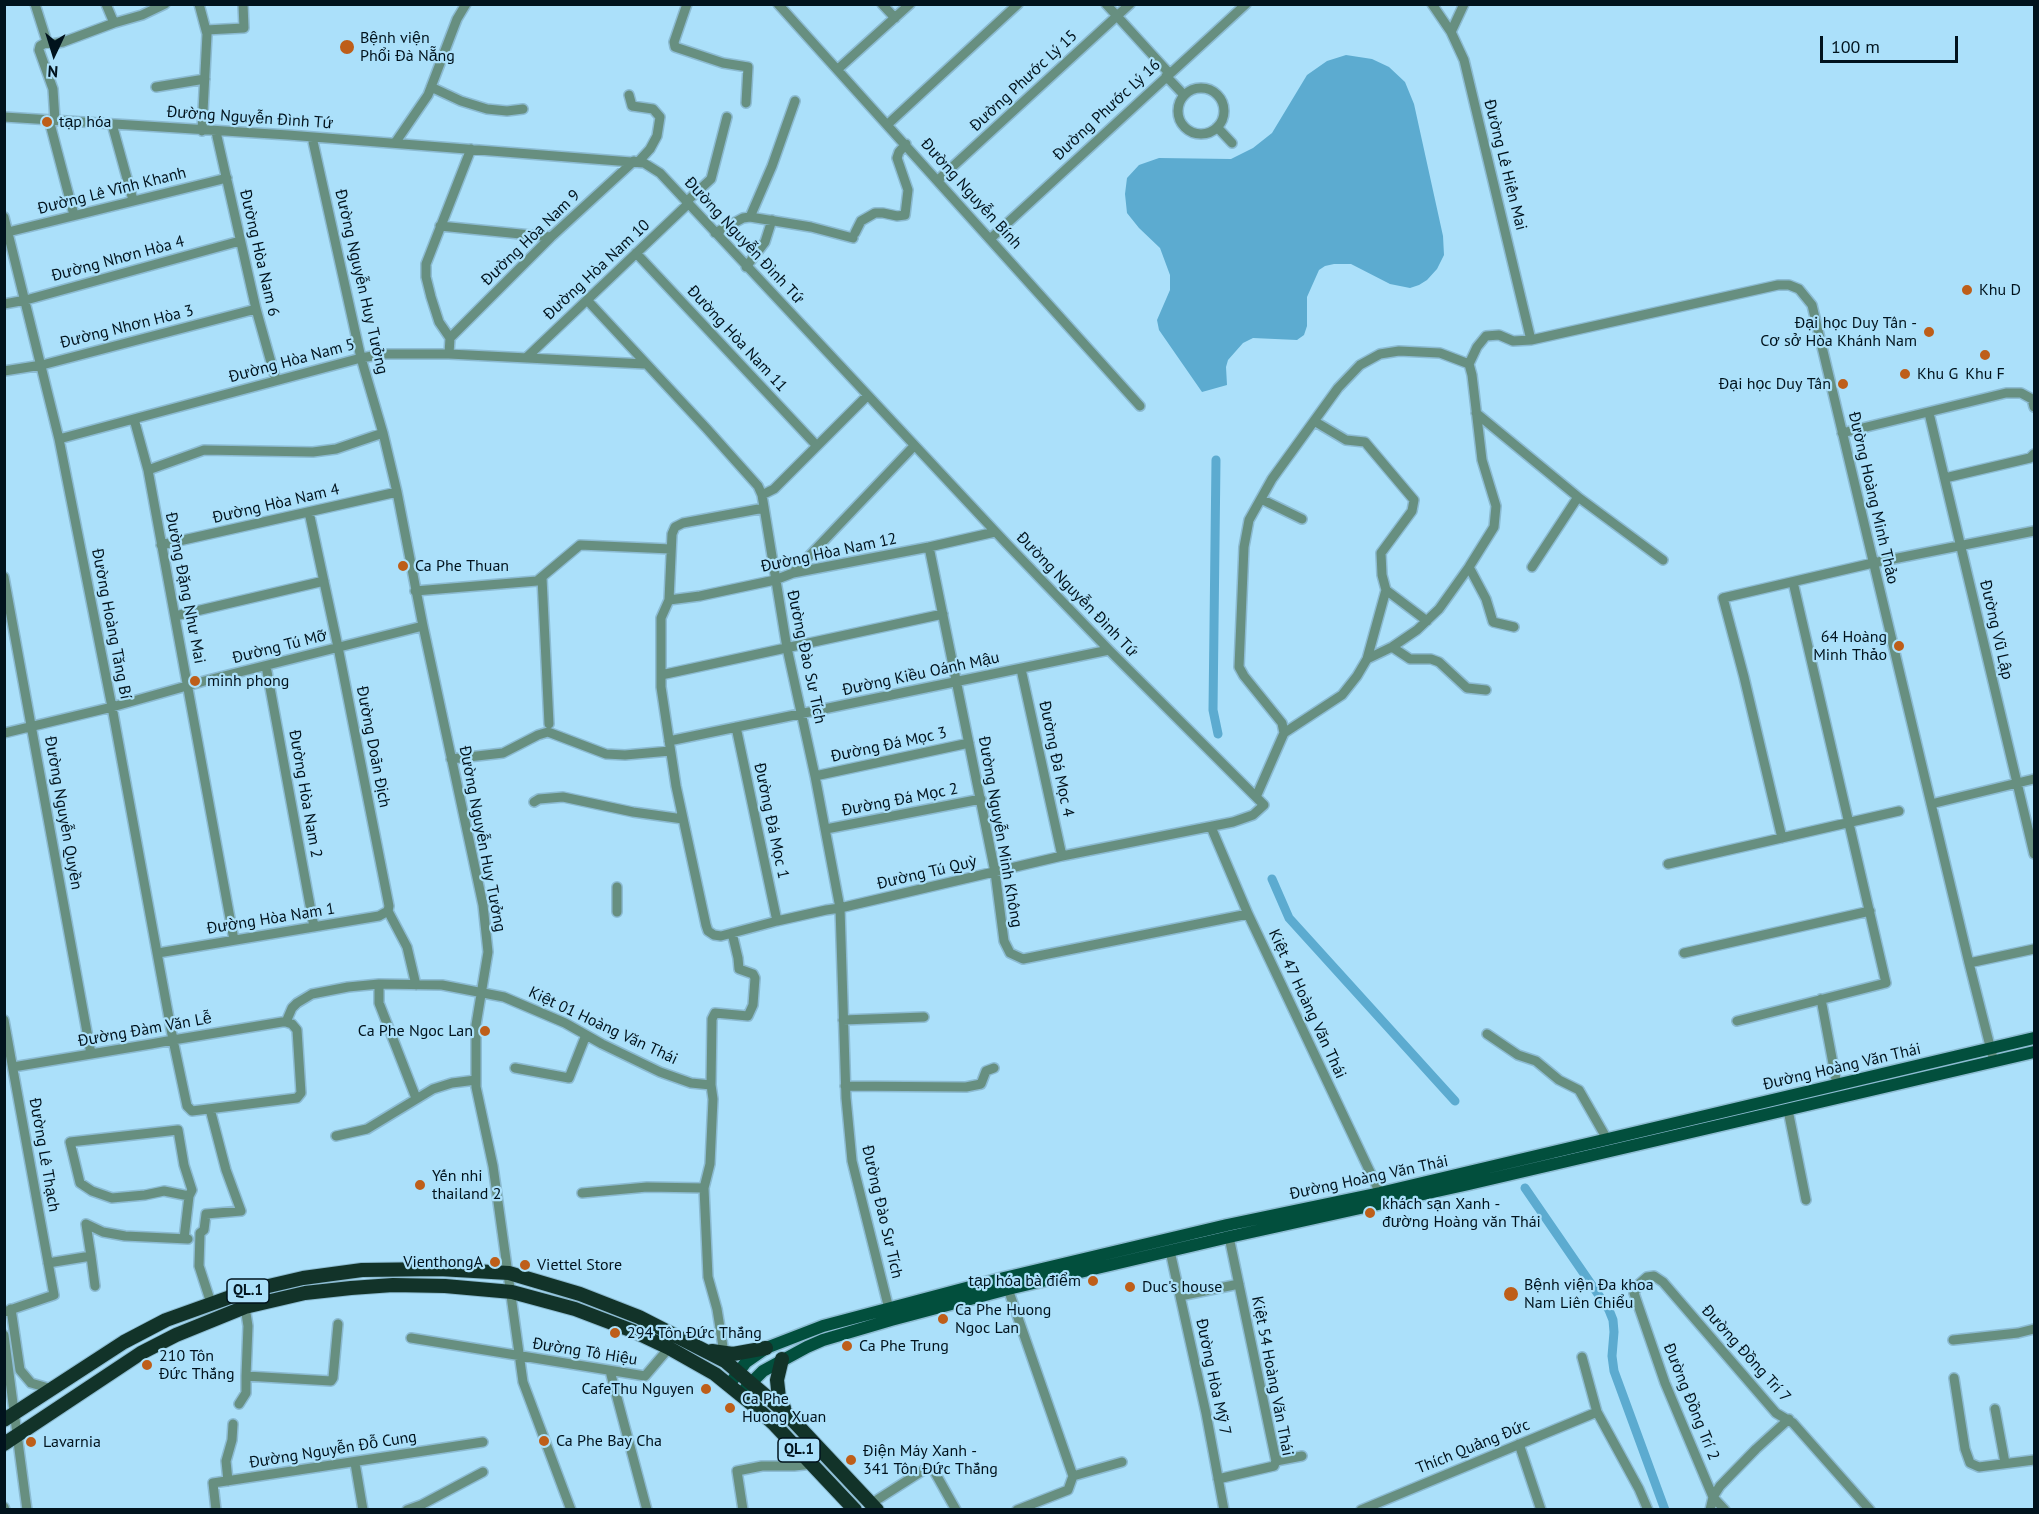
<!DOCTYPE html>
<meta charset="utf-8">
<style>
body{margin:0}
#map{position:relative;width:2039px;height:1514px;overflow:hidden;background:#abe0fa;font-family:"PT Sans",sans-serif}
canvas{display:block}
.frame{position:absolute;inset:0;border:6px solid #01131d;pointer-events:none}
.north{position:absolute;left:24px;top:24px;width:60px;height:60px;-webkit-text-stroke:4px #abe0fa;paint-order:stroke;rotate:184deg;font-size:16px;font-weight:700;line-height:24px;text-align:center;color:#01131d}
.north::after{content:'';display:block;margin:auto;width:21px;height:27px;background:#01131d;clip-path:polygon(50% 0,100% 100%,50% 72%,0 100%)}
.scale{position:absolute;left:1820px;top:36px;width:138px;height:27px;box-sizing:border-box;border:3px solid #01131d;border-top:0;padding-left:8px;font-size:18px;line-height:21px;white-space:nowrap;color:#01131d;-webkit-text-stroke:4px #abe0fa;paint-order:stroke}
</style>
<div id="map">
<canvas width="2039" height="1514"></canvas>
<div class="frame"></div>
<div class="north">N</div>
<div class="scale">100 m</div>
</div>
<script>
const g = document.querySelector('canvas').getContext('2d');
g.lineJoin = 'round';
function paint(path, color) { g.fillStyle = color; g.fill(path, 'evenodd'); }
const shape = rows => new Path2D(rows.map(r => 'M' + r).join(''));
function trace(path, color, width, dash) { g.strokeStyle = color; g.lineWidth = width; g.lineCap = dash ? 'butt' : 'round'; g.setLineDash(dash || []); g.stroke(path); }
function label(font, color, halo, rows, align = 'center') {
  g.font = font + ' "PT Sans",sans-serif'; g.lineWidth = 4.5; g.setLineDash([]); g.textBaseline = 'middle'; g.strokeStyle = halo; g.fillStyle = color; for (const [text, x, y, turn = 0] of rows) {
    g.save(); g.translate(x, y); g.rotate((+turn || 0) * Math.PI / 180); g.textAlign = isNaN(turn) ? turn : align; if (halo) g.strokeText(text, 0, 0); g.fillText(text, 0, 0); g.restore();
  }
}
paint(shape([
 [1346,55,1372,59,1389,67,1405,82,1414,104,1443,236,1444,255,1437,269,1427,280,1419,285,1410,288,1390,284,1351,264,1334,264,1325,266,1319,270,1307,297,1307,326,1304,335,1297,340,1253,338,1243,343,1228,360,1226,367,1227,385,1202,392,1159,330,1157,320,1170,290,1170,275,1160,248,1139,228,1127,213,1125,194,1127,178,1139,165,1159,158,1231,159,1253,148,1272,133,1307,75,1327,61]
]), '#5cabd0');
trace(shape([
 [1216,460,1213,710,1218,734],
 [1272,879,1289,918,1455,1101],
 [1525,1188,1609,1310,1613,1320,1614,1332,1612,1356,1614,1371,1665,1510]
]), '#5cabd0', 9);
const minor = shape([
 [35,4,47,42],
 [106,4,114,23],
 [199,4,207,34,202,131],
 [687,4,674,42,675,47,723,63,748,67,746,103],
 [778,4,1140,406],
 [882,4,895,18],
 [1106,4,1169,73],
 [1432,4,1451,32,1464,60,1531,340],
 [206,30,244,28,243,4],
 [1451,32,1464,4],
 [47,42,52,44,63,42,114,23,142,15,165,4],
 [47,42,40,46,39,50,53,89,55,120],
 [838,69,910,4],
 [1166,76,1184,95],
 [156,87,205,79],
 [431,87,461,101,487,109,507,111,523,109],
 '1178 111a23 23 0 1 1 46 0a23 23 0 1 1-46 0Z',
 [629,95,632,106,653,109,660,117,657,136,650,149,639,161],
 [4,117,288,135,644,163,660,173,1006,543,1109,650,1264,805,1253,815,1233,822,1062,856,840,908,826,910,777,921,721,936,714,935,708,931,706,925,676,786,661,687,661,618,669,600,672,534,675,527,683,523,764,508],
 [49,120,74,215],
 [112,124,133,200],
 [888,124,1018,4],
 [1217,127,1232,143],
 [216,132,256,309,276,380],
 [312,137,361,358,383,433,397,492,423,626,483,905,488,952,476,1025,476,1087,493,1166,523,1382,571,1510],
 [395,143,428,95,457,19,466,4],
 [938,180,1130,4],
 [686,202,711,179,727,117],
 [4,217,59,439,112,707,173,1040,187,1106,192,1111,297,1098,301,1093,297,1030,292,1024,286,1022,282,1022,173,1040,151,1044,13,1067],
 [750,217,772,166,795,101],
 [440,226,551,237],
 [4,233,227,178],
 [715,233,743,218,750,217,811,227,853,238],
 [855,233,861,221,875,213,883,213,897,216,905,215,908,190,897,158,899,152,906,144],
 [990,239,1246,4],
 [636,253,817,446],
 [746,267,765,242,772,220],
 [587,300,707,429,758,486,762,495,787,648,815,776,840,908,846,1098,852,1161,889,1309],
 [4,304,26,300,240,241],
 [450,338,551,237,634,161],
 [449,354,450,338,439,322,431,297,426,277,426,264,471,149],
 [526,358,688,204],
 [4,371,42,365,256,309],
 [1476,413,1578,497,1663,560],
 [1929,413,2034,854],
 [134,419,148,470,234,940],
 [1314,421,1346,440,1365,442,1414,500,1412,511,1381,553,1382,575,1386,590,1427,621],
 [1842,433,2006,393,2021,393,2032,399,2034,407],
 [59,439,361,358,384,354,449,354,645,364],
 [148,470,204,450,313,452,336,449,383,433],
 [1945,478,2030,458,2034,454],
 [762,495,774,489,867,396],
 [1261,499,1302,519],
 [309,512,338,647,389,906,388,911,407,947,416,985],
 [161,545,397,492],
 [929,547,995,872,1004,941,1010,953,1023,959,1248,914],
 [1469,567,1486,599,1493,622,1514,627],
 [1532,567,1578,497],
 [793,573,914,446],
 [4,577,91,1054],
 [542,578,549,724],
 [415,591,537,581,580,545,671,549],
 [669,600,700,596,775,580,793,573,929,547,995,532],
 [175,616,324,581],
 [1392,647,1410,659,1431,659,1439,662,1467,688,1486,690],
 [1367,659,1386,590],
 [266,666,314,927],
 [1021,669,1062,856],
 [661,675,943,614],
 [736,727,777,921],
 [4,733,112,707,208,680,423,626],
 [1284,733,1342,695,1357,676,1367,659,1392,647,1417,630,1439,609,1469,567,1494,527,1496,506,1482,460,1472,375,1469,364,1477,347,1486,336,1499,335,1513,341,1531,340,1778,285,1789,285,1799,289,1812,305,1969,963,1994,1062],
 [669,741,1109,650],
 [451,759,503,753,538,735,548,732,606,754,625,755,670,751],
 [815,776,969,743],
 [1256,797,1284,733,1282,723,1244,676,1239,667,1244,547,1249,520,1272,479,1338,388,1360,365,1380,354,1399,351,1440,353,1469,364],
 [534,802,539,799,563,797,633,812,683,819],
 [1931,804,2034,779],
 [1211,827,1248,914,1380,1193],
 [826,829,981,799],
 [1782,838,1744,677,1723,598,1873,563,2034,531],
 [1668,864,1899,811],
 [617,912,617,887],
 [158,953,379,916,388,911],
 [1684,953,1870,911],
 [1969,963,2034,949],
 [379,984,379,1003,416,1098],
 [1821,999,1837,1085],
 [4,1020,54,1295,4,1312],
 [843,1020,924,1017],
 [1737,1021,1886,983,1793,582],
 [286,1022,292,1008,297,1003,312,994,348,987,379,984,442,985,504,997,565,1023,602,1044,660,1072,691,1083,711,1085],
 [1487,1034,1518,1055,1536,1061,1559,1080,1579,1090,1607,1139],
 [515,1068,569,1078,586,1035],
 [845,1086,966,1087,981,1084,986,1071,994,1068],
 [210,1109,226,1170,241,1211,206,1214,204,1230,200,1233,199,1266,211,1303],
 [1788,1110,1806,1200],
 [336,1136,367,1129,433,1089,452,1083,476,1080],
 [582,1193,647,1187,704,1188],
 [86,1224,103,1232,125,1236,188,1239],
 [184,1239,189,1196,164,1191,145,1195,112,1198,92,1191,80,1183,70,1142,178,1130,184,1165,192,1190,189,1196],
 [1170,1251,1206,1413,1224,1510],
 [91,1256,95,1286],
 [48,1263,91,1256,86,1224],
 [1008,1289,1073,1476],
 [1180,1296,1239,1284],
 [245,1307,248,1326,246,1376],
 [11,1309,20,1370,31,1383,52,1389],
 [4,1335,27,1510],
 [411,1338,645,1376,669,1348],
 [1953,1340,2018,1333,2034,1329],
 [724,1353,717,1309,708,1277,704,1188,710,1164,713,1099,711,1085,712,1019,715,1013,748,1016,753,1005,755,978,753,974,739,969,738,958,732,933],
 [1582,1357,1597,1412,1639,1489,1648,1510],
 [610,1371,647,1510],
 [1954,1378,1965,1449,1970,1463,1979,1467,2034,1460],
 [239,1404,246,1393,246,1376,331,1381,333,1378,338,1324],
 [1995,1409,2005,1463],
 [1519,1444,1541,1510],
 [1276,1461,1302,1456],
 [355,1463,363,1510],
 [1073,1476,1122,1462],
 [1218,1479,1274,1466,1276,1461,1229,1237],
 [228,1481,226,1461,232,1440,233,1424],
 [1713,1497,1720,1486,1756,1449,1789,1419],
 [1713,1497,1725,1510],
 [872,1503,927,1468,933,1469,956,1510],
 [4,1507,5,1510],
 [216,1510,213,1483,483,1442],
 [407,1510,421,1505,483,1472],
 [743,1510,737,1471,762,1466,794,1466,813,1464],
 [1017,1510,1068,1490,1073,1476],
 [1361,1510,1597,1412],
 [1710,1510,1713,1497,1665,1383,1634,1293,1639,1284,1647,1277,1654,1276,1663,1282,1776,1413,1793,1423,1870,1510]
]);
const major = shape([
 [729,1385,746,1362,766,1348,823,1326,1004,1278,1227,1225,1380,1193,2034,1038],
 [745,1389,763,1371,807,1347,823,1340,891,1320,1008,1289,1229,1237,1469,1184,2034,1052]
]);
const highway = shape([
 [712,1351,733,1354,766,1348],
 [782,1359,777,1380,779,1398,784,1408],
 [4,1420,124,1342,166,1320,247,1291,303,1278,362,1270,439,1269,509,1273,580,1294,639,1317,725,1361,786,1413,877,1510],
 [4,1444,141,1353,176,1335,245,1307,305,1293,351,1288,393,1285,445,1286,512,1292,575,1309,633,1331,669,1348,715,1374,752,1404,773,1423,855,1510]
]);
trace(minor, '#8cbbd2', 12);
trace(major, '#8cbbd2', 15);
trace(highway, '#8cbbd2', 16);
trace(minor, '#678f80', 9);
trace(major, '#024f3d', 12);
trace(highway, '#123329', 14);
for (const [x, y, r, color] of [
 [347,47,8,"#be5e19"],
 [47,122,6,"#be5e19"],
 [1967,290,6,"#be5e19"],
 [1929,332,6,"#be5e19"],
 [1985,355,6,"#be5e19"],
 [1905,374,6,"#be5e19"],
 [1843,384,6,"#be5e19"],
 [403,566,6,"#be5e19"],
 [1899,646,6,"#be5e19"],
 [195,681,6,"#be5e19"],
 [485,1031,6,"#be5e19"],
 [420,1185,6,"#be5e19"],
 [1370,1213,6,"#be5e19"],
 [495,1262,6,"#be5e19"],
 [525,1265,6,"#be5e19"],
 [1093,1281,6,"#be5e19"],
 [1130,1287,6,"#be5e19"],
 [1511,1294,8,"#be5e19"],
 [943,1319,6,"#be5e19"],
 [615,1333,6,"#be5e19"],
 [847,1346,6,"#be5e19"],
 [147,1365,6,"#be5e19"],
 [706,1389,6,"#be5e19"],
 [730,1408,6,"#be5e19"],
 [544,1441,6,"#be5e19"],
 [31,1442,6,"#be5e19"],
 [851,1460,6,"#be5e19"]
]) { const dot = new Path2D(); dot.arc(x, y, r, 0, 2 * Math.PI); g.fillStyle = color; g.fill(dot); trace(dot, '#abe0fa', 2); }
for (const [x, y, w] of [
 [248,1291,42],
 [799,1450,42]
]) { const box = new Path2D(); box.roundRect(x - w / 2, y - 12, w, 24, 4.5); g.fillStyle = '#abe0fa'; g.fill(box); trace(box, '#01131d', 1.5); }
label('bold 15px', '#01131d', null, [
 ["QL.1",248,1291],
 ["QL.1",799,1450]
]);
label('16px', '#01131d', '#abe0fa', [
 ["Bệnh viện",360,38],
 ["Phổi Đà Nẵng",360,56],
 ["tạp hóa",59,122],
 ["Khu D",1979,290],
 ["Đại học Duy Tân -",1917,323,"right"],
 ["Cơ sở Hòa Khánh Nam",1917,341,"right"],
 ["Khu G",1917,374],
 ["Khu F",1985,374,"center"],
 ["Đại học Duy Tân",1831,384,"right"],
 ["Ca Phe Thuan",415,566],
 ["64 Hoàng",1887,637,"right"],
 ["Minh Thảo",1887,655,"right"],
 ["minh phong",207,681],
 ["Ca Phe Ngoc Lan",473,1031,"right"],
 ["Yến nhi",432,1176],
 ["thailand 2",432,1194],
 ["khách sạn Xanh -",1382,1204],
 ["đường Hoàng văn Thái",1382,1222],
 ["VienthongA",483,1262,"right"],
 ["Viettel Store",537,1265],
 ["tạp hóa bà điểm",1081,1281,"right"],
 ["Bệnh viện Đa khoa",1524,1285],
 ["Nam Liên Chiểu",1524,1303],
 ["Duc's house",1142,1287],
 ["Ca Phe Huong",955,1310],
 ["Ngoc Lan",955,1328],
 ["294 Tôn Đức Thắng",627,1333],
 ["Ca Phe Trung",859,1346],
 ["210 Tôn",159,1356],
 ["Đức Thắng",159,1374],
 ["CafeThu Nguyen",694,1389,"right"],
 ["Ca Phe",742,1399],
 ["Huong Xuan",742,1417],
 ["Ca Phe Bay Cha",556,1441],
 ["Lavarnia",43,1442],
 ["Điện Máy Xanh -",863,1451],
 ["341 Tôn Đức Thắng",863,1469]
], 'left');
label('16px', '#01131d', '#abe0fa', [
 ["Đường Phước Lý 15",1024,81,-43],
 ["Đường Phước Lý 16",1107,110,-43],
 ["Đường Nguyễn Đình Tứ",250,118,4],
 ["Đường Lê Hiến Mai",1505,165,76],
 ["Đường Lê Vĩnh Khanh",112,191,-14],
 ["Đường Nguyễn Bính",971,194,48],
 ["Đường Hòa Nam 9",531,238,-44],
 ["Đường Nguyễn Đình Tứ",744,241,47],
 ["Đường Hòa Nam 6",259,253,77],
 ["Đường Nhơn Hòa 4",118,259,-15],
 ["Đường Hòa Nam 10",597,270,-43],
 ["Đường Nguyễn Huy Tưởng",361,282,77],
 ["Đường Nhơn Hòa 3",127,327,-14],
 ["Đường Hòa Nam 11",737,339,47],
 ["Đường Hòa Nam 5",292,361,-15],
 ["Đường Hoàng Minh Thảo",1873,498,77],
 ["Đường Hòa Nam 4",276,504,-13],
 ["Đường Hòa Nam 12",829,553,-12],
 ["Đường Đặng Như Mai",185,588,79],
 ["Đường Nguyễn Đình Tứ",1077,595,46],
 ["Đường Hoàng Tăng Bí",111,624,79],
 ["Đường Vũ Lập",1996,630,77],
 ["Đường Tú Mỡ",280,647,-14],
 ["Đường Đào Sư Tích",806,657,78],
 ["Đường Kiều Oánh Mậu",921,674,-12],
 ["Đường Đá Mọc 3",889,745,-12],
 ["Đường Doãn Địch",373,747,79],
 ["Đường Đá Mọc 4",1056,759,78],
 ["Đường Hòa Nam 2",305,794,80],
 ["Đường Đá Mọc 2",900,800,-11],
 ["Đường Nguyễn Quyền",63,813,80],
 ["Đường Đá Mọc 1",771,821,78],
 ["Đường Nguyễn Minh Không",1000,832,80],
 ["Đường Nguyễn Huy Tưởng",482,839,79],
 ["Đường Tú Quỳ",927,873,-13],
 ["Đường Hòa Nam 1",271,919,-9],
 ["Kiệt 47 Hoàng Văn Thái",1307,1004,65],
 ["Kiệt 01 Hoàng Văn Thái",603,1026,25],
 ["Đường Đàm Văn Lễ",145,1030,-10],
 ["Đường Hoàng Văn Thái",1842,1067,-13],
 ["Đường Lê Thạch",44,1155,80],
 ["Đường Hoàng Văn Thái",1369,1178,-12],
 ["Đường Đào Sư Tích",882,1212,77],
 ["Đường Tô Hiệu",585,1352,9],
 ["Đường Đồng Trí 7",1746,1354,48],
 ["Kiệt 54 Hoàng Văn Thái",1272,1376,79],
 ["Đường Hòa Mỹ 7",1213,1377,78],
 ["Đường Đồng Trí 2",1691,1402,68],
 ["Thích Quảng Đức",1473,1447,-22],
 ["Đường Nguyễn Đỗ Cung",333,1450,-9]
]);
</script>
